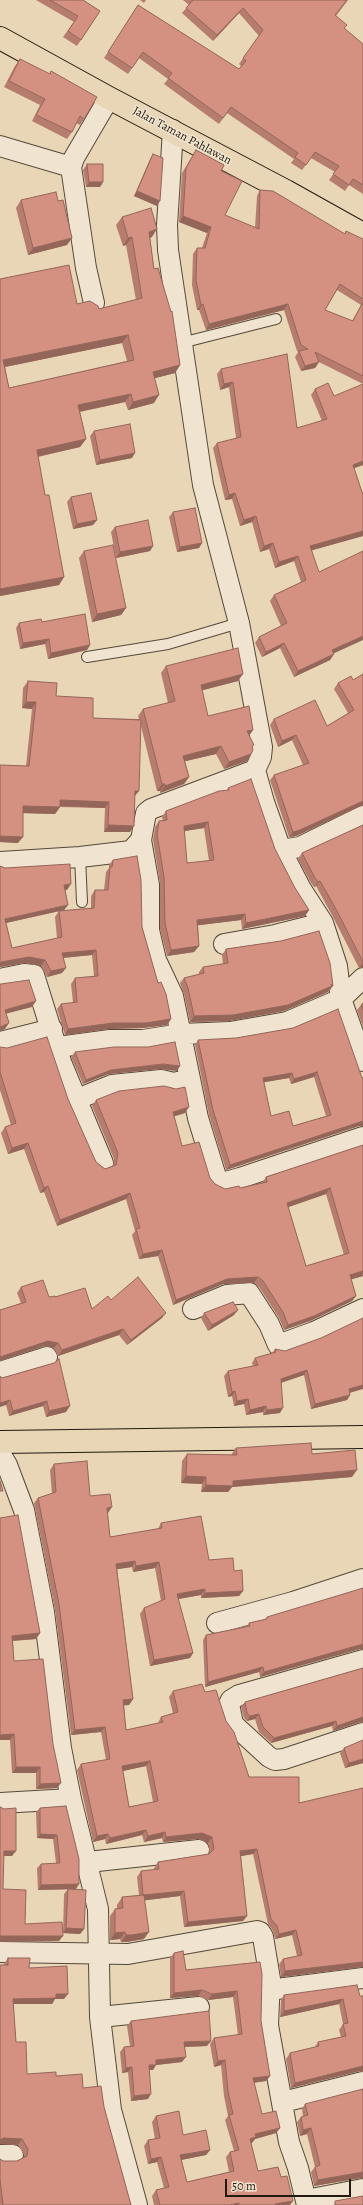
<!DOCTYPE html>
<style>
body{margin:0}
#map{position:relative;width:363px;height:2205px;overflow:hidden;background:#e8d6b6;font-family:Alegreya,serif}
canvas{display:block}
.scale{position:absolute;left:225px;top:2179px;width:126px;height:18px;box-sizing:border-box;border:2px solid #22190f;border-top:0;padding-left:5px;font-size:12px;line-height:14px;white-space:nowrap;color:#22190f;-webkit-text-stroke:3px #f0e4d0;paint-order:stroke}
</style>
<div id="map">
<canvas width="363" height="2205"></canvas>
<div class="scale">50 m</div>
</div>
<script>
const g = document.querySelector('canvas').getContext('2d');
g.lineJoin = 'round';
const shape = rows => new Path2D(rows.map(r => 'M' + r).join(''));
function trace(path, color, width, dash) { g.strokeStyle = color; g.lineWidth = width; g.lineCap = dash ? 'butt' : 'round'; g.setLineDash(dash || []); g.stroke(path); }
function paint(path, color) { g.fillStyle = color; g.fill(path, 'evenodd'); }
function label(font, color, halo, rows, align = 'center') {
  g.font = font + ' Alegreya,serif'; g.lineWidth = 3; g.setLineDash([]); g.textBaseline = 'middle'; g.strokeStyle = halo; g.fillStyle = color; for (const [text, x, y, turn = 0] of rows) {
    g.save(); g.translate(x, y); g.rotate((+turn || 0) * Math.PI / 180); g.textAlign = isNaN(turn) ? turn : align; if (halo) g.strokeText(text, 0, 0); g.fillText(text, 0, 0); g.restore();
  }
}
const service = shape([
 [181,343,276,319],
 [87,657,168,644,239,623],
 [80,857,82,902]
]);
const minor = shape([
 [173,130,167,225,168,250,203,485,239,623,262,747,261,757,255,770,264,802,281,850,301,889,323,923,337,966,341,999,363,1061],
 [0,146,71,167],
 [94,303,86,268,71,167,74,158,109,98],
 [141,840,149,885,149,930,156,960,173,996,198,1118,217,1180,222,1183,240,1178,363,1137],
 [281,850,300,847,363,816],
 [0,862,80,857,131,851,141,840,146,813,151,809,255,770],
 [224,944,275,935,323,923],
 [0,979,24,974,34,975,61,1062,103,1163],
 [0,1042,52,1029],
 [58,1047,110,1040,143,1040,181,1034,230,1032,287,1022,341,999,363,978],
 [75,1100,112,1085,161,1080,174,1083,190,1079],
 [193,1309,227,1295,249,1293,269,1324,278,1345,314,1332,363,1309],
 [0,1372,47,1357],
 [0,1453,7,1465,24,1510,44,1612,61,1748,71,1799,98,1909,100,2017,111,2110,137,2205],
 [217,1623,293,1602,363,1579],
 [363,1660,239,1695,231,1700,229,1704,233,1724,269,1757,275,1760,284,1759,363,1733],
 [0,1803,71,1799],
 [88,1862,199,1850],
 [0,1952,128,1954,257,1931,260,1932,263,1937,270,1979,268,2025,289,2142,298,2168,307,2205],
 [269,1990,363,1978],
 [100,2017,199,2007],
 [283,2102,363,2082],
 [0,2155,13,2155],
 [306,2200,363,2189]
]);
const primary = shape([
 [0,38,109,98,286,191,363,234]
]);
const trunk = shape([
 [0,1442,363,1437]
]);
trace(service, '#544839', 12);
trace(minor, '#544839', 22);
trace(primary, '#22190f', 24);
trace(trunk, '#22190f', 24);
trace(service, '#f0e4d0', 10);
trace(minor, '#f0e4d0', 20);
trace(primary, '#e8d6b6', 22);
trace(trunk, '#e8d6b6', 22);
paint(shape([
 [36,0,83,0,100,11,77,46,63,37,74,22],
 [140,0,146,0,144,3],
 [183,0,348,0,336,16,345,29,363,44,363,194,349,185,345,191,329,180,335,172,311,158,302,170,291,163,294,159,227,113,219,124,164,84,168,79,139,58,128,74,104,58,138,5,239,69,241,66,239,64,259,36,239,13,213,41,182,13,189,5],
 [20,59,49,74,51,71,84,119,80,125,76,123,72,132,67,139,32,121,40,105,4,87,15,66],
 [196,150,221,171,225,215,255,228,257,196,260,190,345,234,363,239,363,384,319,362,315,368,301,371,295,357,298,352,297,351,284,310,206,330,199,310,197,310,192,285,193,254,197,248,202,248,207,233,179,222,182,173],
 [337,290,361,305,352,321,325,310],
 [153,154,157,206,134,196,150,159],
 [87,164,103,182,100,187,86,187,83,170],
 [21,200,67,245,28,255,16,208],
 [122,217,152,237,150,238,154,269,180,365,175,373,155,378,154,403,128,410,125,402,80,412,86,439,80,447,38,457,45,495,64,577,59,585,0,596,0,279,77,304,99,309,136,300,126,245,123,246,116,225],
 [122,343,127,361,9,388,5,367],
 [221,369,297,428,322,421,311,395,315,389,334,396,363,465,354,468,363,495,363,536,312,550,334,654,330,660,294,677,280,648,262,657,255,643,259,637,281,626,270,601,274,595,301,582,294,561,275,568,269,549,260,552,252,522,240,526,232,499,225,500,213,448,217,443,236,438,229,387,220,390,217,374],
 [94,431,132,458,96,465,90,436],
 [71,497,97,520,93,525,73,529,67,502],
 [173,512,202,543,199,548,177,552,169,517],
 [115,527,153,546,150,551,116,558,111,532],
 [84,551,126,608,121,615,92,622,79,558],
 [42,622,90,645,87,650,48,659,45,644,20,649,16,628,19,623],
 [166,666,238,681,202,690,208,716,253,730,249,736,252,747,251,754,247,761,224,769,216,754,185,761,189,777,184,784,160,793,160,791,157,791,141,726,135,796,130,832,104,832,105,808,60,807,55,814,23,813,18,843,0,842,0,765,26,766,32,709,22,708,23,688,28,681,56,696,93,718,139,719,138,716,143,709,168,703,161,673],
 [353,680,363,805,296,836,289,837,270,780,274,775,303,765,292,740,278,747,270,725,274,719,327,726,348,713,334,689,338,683],
 [228,788,275,849,295,888,309,910,305,916,242,929,241,920,198,925,199,946,194,952,167,956,160,929,160,883,153,840,155,827,159,821,163,821,162,817,166,811,227,790],
 [204,828,209,861,187,863,184,831],
 [363,825,363,967,359,968,333,917,316,886,314,887,311,883,298,859,302,853],
 [113,860,142,927,158,983,171,1019,167,1025,142,1028,109,1029,65,1035,57,1009,61,1004,73,1003,71,984,75,978,94,976,92,955,64,958,62,973,47,977,41,966,25,963,0,967,0,866,67,890,65,890,68,905,64,910,6,923,12,948,57,938,55,917,59,911,91,908,91,896,95,890,104,890,106,872,109,868,109,865],
 [281,941,333,986,329,992,328,991,328,992,284,1011,229,1021,190,1022,184,994,180,983,184,978,199,974,199,972,203,967,223,964,222,955,226,949],
 [363,1003,363,1027,357,1010,361,1005],
 [198,1040,362,1078,363,1078,363,1126,359,1126,226,1170,209,1115,195,1045],
 [314,1077,326,1116,293,1126,271,1116,264,1082,289,1078,291,1084],
 [0,1047,68,1099,96,1162,105,1169,113,1166,114,1159,92,1106,96,1100,185,1113,174,1116,182,1146,215,1184,225,1189,240,1188,262,1183,266,1177,363,1145,363,1276,351,1279,356,1296,352,1301,310,1321,284,1330,279,1318,259,1287,254,1283,223,1284,173,1305,158,1256,139,1259,132,1235,135,1231,126,1199,57,1226,44,1192,40,1193,24,1149,8,1154,1,1133,5,1127,11,1125,0,1090],
 [326,1194,344,1255,306,1266,288,1207],
 [75,1052,177,1071,160,1069,108,1074,83,1084,71,1057],
 [21,1287,49,1297,55,1297,92,1309,111,1300,162,1318,127,1345,119,1335,58,1356,54,1348,44,1346,0,1361,0,1310,21,1303,17,1293],
 [204,1313,234,1315,208,1331,201,1318],
 [275,1349,350,1393,350,1395,347,1400,311,1409,304,1375,281,1383,280,1413,263,1415,263,1412,246,1415,244,1404,234,1406,232,1396,228,1397,224,1376,228,1371,253,1366,252,1363,255,1358,272,1353],
 [54,1363,66,1412,46,1417,43,1406,9,1416,6,1405,2,1378],
 [236,1448,312,1454,352,1477,232,1487,228,1492,201,1492,202,1484,181,1483,182,1461,187,1454,231,1455],
 [54,1464,108,1513,107,1513,110,1537,158,1529,161,1523,209,1560,234,1571,243,1591,239,1596,201,1598,201,1595,178,1599,193,1653,190,1658,150,1666,140,1614,144,1608,161,1601,155,1568,133,1572,132,1567,117,1569,133,1699,129,1705,124,1705,126,1730,158,1723,161,1717,173,1713,169,1697,173,1691,205,1692,226,1721,249,1777,299,1803,363,1967,281,1977,279,1964,283,1959,297,1956,292,1935,275,1939,273,1931,268,1924,253,1854,241,1856,247,1916,243,1921,184,1927,180,1896,145,1900,144,1939,127,1942,121,1942,120,1939,110,1940,110,1916,115,1909,117,1908,117,1905,122,1897,139,1895,137,1877,141,1871,154,1870,154,1868,158,1862,210,1854,208,1843,198,1839,163,1842,162,1838,144,1842,142,1835,106,1844,105,1839,93,1842,77,1770,81,1764,106,1760,101,1732,71,1735,55,1610,34,1503,38,1498,52,1494,50,1470],
 [146,1766,153,1802,129,1807,123,1771],
 [0,1518,40,1633,36,1639,13,1641,14,1661,57,1788,36,1789,36,1773,12,1773,10,1740],
 [267,1617,360,1649,260,1677,259,1672,205,1687,203,1640,206,1635,247,1626,249,1623,265,1619],
 [363,1668,363,1723,360,1722,333,1731,332,1726,271,1743,259,1732,255,1719,247,1721,244,1718,241,1707,245,1702],
 [344,1748,363,1763,345,1768,340,1753],
 [66,1806,76,1889,38,1890,37,1868,41,1864,56,1863,53,1839,37,1838,36,1812,40,1808],
 [68,1889,84,1929,80,1934,63,1933,64,1894],
 [174,1953,186,1970,260,1962,261,2021,270,2076,266,2081,254,2083,262,2114,280,2128,276,2133,255,2139,251,2143,258,2171,281,2177,290,2205,154,2205,152,2196,156,2190,164,2188,157,2162,148,2164,144,2146,148,2140,155,2139,152,2122,156,2116,183,2135,210,2150,206,2155,181,2160,187,2182,229,2172,226,2157,230,2152,234,2151,225,2120,228,2116,224,2096,221,2065,214,2067,210,2044,214,2038,238,2035,233,1997,208,2000,198,1996,170,1998,170,1958],
 [8,1958,29,1968,64,1999,55,1999,52,2004,13,2004,16,2042,27,2074,56,2076,83,2088,104,2107,131,2205,0,2205,0,2159,3,2161,17,2161,24,2157,24,2155,18,2145,0,2144,0,1965,4,1965,4,1964],
 [284,1995,360,1996,363,1996,363,2072,360,2071,291,2088,286,2059,290,2053,315,2047,318,2042,341,2037,339,2030,343,2024,339,2004,280,2017,281,2000],
 [131,2021,207,2046,185,2047,182,2062,156,2065,153,2070,149,2070,148,2099,131,2101,128,2072,122,2073,120,2052,124,2047,130,2046,127,2026],
 [305,2104,361,2178,314,2186,311,2172,315,2167,307,2134,300,2136,297,2122,301,2117,303,2116,302,2109]
]), '#b67d6f');
paint(shape([
 [243,8,239,13,213,41,217,35],
 [89,182,103,182,100,187,86,187],
 [137,191,160,201,157,206,134,196],
 [183,216,211,227,207,233,179,222],
 [157,229,152,237,143,240,149,232],
 [132,237,126,245,123,246,128,238],
 [72,238,67,245,28,255,33,248],
 [203,304,199,310,197,310,201,305],
 [288,304,284,310,206,330,209,324],
 [128,335,122,343,0,368,3,360],
 [319,362,315,368,301,371,305,366],
 [180,365,175,373,148,380,153,372],
 [233,382,229,387,220,390,224,384],
 [131,394,125,402,73,413,78,405],
 [159,395,154,403,128,410,133,402],
 [86,439,80,447,31,458,37,450],
 [135,453,132,458,96,465,100,460],
 [363,461,363,465,349,470,353,465],
 [235,493,232,499,225,500,229,495],
 [256,516,252,522,240,526,244,520],
 [97,520,93,525,73,529,77,524],
 [363,531,363,536,306,552,310,546],
 [202,543,199,548,177,552,180,547],
 [273,543,269,549,260,552,264,546],
 [153,546,150,551,116,558,120,552],
 [298,556,294,561,275,568,279,562],
 [64,577,59,585,0,596,0,589],
 [126,608,121,615,92,622,97,614],
 [363,636,363,640,328,656,332,650],
 [49,639,45,644,20,649,23,643],
 [284,643,280,648,262,657,266,652],
 [90,645,87,650,48,659,51,653],
 [334,654,330,660,294,677,298,671],
 [243,674,238,681,196,692,201,685],
 [26,702,36,702,32,709,22,708],
 [253,730,248,737,247,731],
 [296,735,292,740,278,747,282,741],
 [221,746,216,754,178,763,183,756],
 [251,754,247,761,224,769,229,762],
 [189,777,184,784,160,793,165,786],
 [162,784,165,784,160,791,157,791],
 [135,791,139,791,134,797],
 [60,800,109,802,105,808,56,806],
 [363,801,363,805,296,836,289,837,293,832],
 [23,806,60,807,55,814,19,813],
 [208,822,204,828,179,832,184,826],
 [108,825,134,826,130,832,104,832],
 [0,836,23,837,18,843,0,842],
 [320,881,316,886,314,887,318,882],
 [71,884,67,890,60,890,64,885],
 [68,905,64,910,1,924,5,919],
 [309,910,305,916,242,929,246,923],
 [245,914,241,920,193,926,197,920],
 [199,946,194,952,167,956,171,950],
 [96,950,92,955,59,958,62,953],
 [29,957,45,960,41,966,25,963,0,967,0,963,1,962],
 [363,962,363,967,359,968],
 [66,968,62,973,47,977,51,971],
 [332,986,328,992,284,1011,229,1021,190,1022,194,1016],
 [36,1001,32,1007,1,1015,5,1010],
 [171,1019,167,1025,142,1028,109,1029,65,1035,68,1029,113,1023],
 [9,1023,5,1029,0,1031,0,1027],
 [163,1064,180,1066,177,1071,160,1069,108,1074,83,1084,86,1080,111,1070],
 [317,1072,314,1077,291,1084,294,1079],
 [292,1073,289,1078,260,1083,263,1078],
 [189,1107,185,1113,169,1118,173,1112],
 [363,1121,363,1126,359,1126,226,1170,230,1165],
 [28,1143,24,1149,8,1154,12,1148],
 [48,1186,44,1192,40,1193,44,1188],
 [330,1188,326,1194,283,1209,287,1203],
 [130,1193,126,1199,57,1226,60,1220],
 [162,1250,158,1256,139,1259,143,1254],
 [363,1271,363,1276,346,1281,350,1275],
 [258,1277,254,1283,223,1284,173,1305,176,1300,227,1279],
 [356,1296,352,1301,310,1321,284,1330,288,1325],
 [238,1310,234,1315,208,1331,212,1325],
 [166,1313,162,1318,127,1345,131,1340],
 [123,1329,119,1335,58,1356,62,1350],
 [48,1341,58,1343,54,1348,44,1346,0,1361,0,1357],
 [307,1370,304,1375,277,1384,281,1379],
 [363,1385,363,1389,346,1394,349,1389],
 [235,1391,232,1396,228,1397,232,1392],
 [350,1395,347,1400,311,1409,315,1404],
 [248,1399,244,1404,234,1406,237,1401],
 [10,1400,6,1405,0,1407,0,1403],
 [47,1401,43,1406,9,1416,13,1411],
 [70,1406,66,1412,46,1417,49,1411],
 [266,1406,263,1412,246,1415,250,1410],
 [283,1408,280,1413,263,1415,267,1410],
 [357,1470,352,1477,232,1487,228,1492,201,1492,206,1485,233,1481],
 [186,1476,206,1477,202,1484,181,1483],
 [112,1507,108,1513,103,1513,107,1508],
 [135,1561,132,1567,112,1570,116,1564],
 [159,1562,155,1568,133,1572,136,1566],
 [205,1589,201,1595,173,1600,177,1594],
 [243,1591,239,1596,201,1598,205,1593],
 [40,1633,36,1639,9,1641,12,1636],
 [363,1644,363,1649,360,1649,260,1677,264,1672],
 [193,1653,190,1658,150,1666,154,1660],
 [263,1667,259,1672,205,1687,208,1682],
 [133,1699,129,1705,119,1706,123,1700],
 [259,1714,255,1719,247,1721,250,1716],
 [363,1717,363,1723,360,1722,333,1731,337,1726],
 [336,1721,332,1726,271,1743,274,1738],
 [105,1727,101,1732,71,1735,75,1730],
 [14,1734,10,1740,0,1740,0,1735],
 [363,1759,363,1763,345,1768,349,1763],
 [150,1761,146,1766,118,1772,122,1766],
 [16,1767,40,1767,36,1773,12,1773],
 [61,1783,57,1788,36,1789,40,1784],
 [146,1830,142,1835,106,1844,110,1838],
 [165,1832,162,1838,144,1842,148,1836],
 [202,1833,212,1837,208,1843,198,1839,163,1842,166,1837],
 [40,1834,57,1835,53,1839,37,1838],
 [108,1834,105,1839,93,1842,97,1836],
 [257,1849,253,1854,236,1857,240,1851],
 [4,1851,16,1851,12,1856,1,1856],
 [79,1884,76,1889,38,1890,41,1885],
 [184,1891,180,1896,140,1901,143,1895],
 [247,1916,243,1921,184,1927,188,1922],
 [66,1928,84,1929,80,1934,63,1933],
 [296,1930,292,1935,275,1939,279,1934],
 [125,1932,120,1939,110,1940,115,1933],
 [149,1932,144,1939,127,1942,121,1942,126,1935],
 [0,1936,63,1936,59,1941,0,1942],
 [363,1962,363,1967,281,1977,285,1971],
 [202,1990,198,1996,170,1998,174,1993],
 [237,1991,233,1997,208,2000,212,1994],
 [56,1994,68,1994,64,1999,55,1999,52,2004,9,2004,13,1999],
 [343,1999,339,2004,280,2017,284,2011],
 [211,2041,207,2046,181,2047,184,2042],
 [186,2057,182,2062,156,2065,153,2070,145,2070,149,2065,156,2060],
 [225,2060,221,2065,214,2067,218,2061],
 [363,2066,363,2072,360,2071,291,2088,295,2083],
 [132,2067,128,2072,122,2073,126,2068],
 [270,2076,266,2081,249,2083,253,2078],
 [151,2094,148,2099,131,2101,134,2096],
 [280,2128,276,2133,255,2139,252,2143,247,2144,250,2139,255,2134],
 [311,2128,307,2134,300,2136,303,2130],
 [3,2138,22,2139,18,2145,0,2144,0,2140],
 [210,2150,206,2155,176,2161,180,2155],
 [161,2157,157,2162,148,2164,151,2159],
 [363,2172,363,2178,361,2178,314,2186,318,2180],
 [293,2201,290,2205,274,2205,275,2204],
 [239,2203,238,2205,230,2205]
]), '#94665a');
const building = shape([
 [50,0,83,0,100,11,81,40,68,31,78,16,50,0],
 [193,0,347,0,335,15,347,25,344,28,363,44,363,185,353,179,349,185,333,174,339,166,315,152,306,165,295,157,298,153,231,107,223,118,168,78,172,73,143,52,132,68,108,52,138,5,239,69,246,61,243,58,263,30,243,8,217,35,186,8,193,0],
 [20,59,50,74,51,71,97,97,84,119,80,116,72,132,36,115,45,99,9,81,20,59],
 [196,150,224,165,221,171,242,181,225,215,259,229,260,190,273,191,345,234,346,231,363,239,363,299,340,284,325,310,353,321,363,302,363,376,315,352,319,362,305,366,299,351,308,349,301,345,288,304,209,324,203,304,201,305,196,280,197,248,205,248,211,227,183,216,186,168,196,150],
 [153,154,163,158,160,201,137,191,153,154],
 [87,164,103,164,103,182,89,182,87,164],
 [56,192,58,201,63,200,72,238,33,248,21,200,56,192],
 [151,208,157,229,149,232,154,269,158,268,171,312,172,311,180,365,153,372,159,395,133,402,131,394,78,405,86,439,37,450,45,495,49,495,64,577,0,589,0,279,69,265,77,304,90,301,98,306,99,309,142,298,132,237,128,238,122,217,151,208],
 [128,335,134,360,9,388,3,360,128,335],
 [287,354,297,428,327,419,315,389,328,383,334,396,363,384,363,461,353,465,363,495,363,531,310,546,319,572,363,551,363,636,332,650,334,654,298,671,284,643,266,652,259,637,287,623,274,595,306,580,298,556,279,562,273,543,264,546,256,516,244,520,235,493,229,495,217,443,241,437,233,382,224,384,221,369,287,354],
 [130,424,135,453,100,460,94,431,130,424],
 [91,493,97,520,77,524,71,497,91,493],
 [195,508,202,543,180,547,173,512,195,508],
 [148,520,153,546,120,552,115,527,148,520],
 [113,545,126,608,97,614,84,551,113,545],
 [85,614,90,645,51,653,49,639,23,643,19,623,41,619,42,622,85,614],
 [238,648,243,674,201,685,208,716,249,706,253,730,247,731,254,745,252,746,253,750,251,754,229,762,221,746,183,756,189,777,165,786,165,784,162,784,143,709,175,701,166,666,238,648],
 [363,674,363,801,300,830,293,832,274,775,309,763,296,735,282,741,274,719,315,700,327,726,354,710,338,683,351,676,353,680,363,674],
 [28,681,57,683,56,696,93,698,93,718,141,720,139,791,135,791,134,826,108,825,109,802,60,800,60,807,23,806,23,837,0,836,0,765,29,766,36,702,26,702,28,681],
 [251,779,275,849,295,888,309,910,246,923,245,914,197,920,199,946,171,950,165,923,164,877,157,834,159,821,167,820,166,811,219,791,229,790,228,788,251,779],
 [208,822,214,860,187,863,184,826,208,822],
 [363,825,363,962,337,911,320,881,318,882,315,878,302,853,363,825],
 [137,856,141,880,142,927,158,983,161,982,166,994,171,1019,146,1023,113,1023,68,1029,61,1004,77,1002,75,978,98,976,96,950,62,953,66,968,51,971,45,960,29,957,1,962,0,963,0,866,5,868,70,864,71,884,64,885,68,905,5,919,12,948,62,937,59,911,94,908,95,890,108,890,110,867,112,867,113,860,137,856],
 [319,931,330,963,333,986,331,984,332,986,288,1005,233,1015,194,1016,188,988,184,978,204,973,203,967,228,963,226,949,281,941,319,931],
 [29,980,36,1001,5,1010,9,1023,0,1027,0,984,1,984,29,980],
 [363,1003,363,1010,361,1005,363,1003],
 [338,1009,362,1078,363,1078,363,1121,230,1165,213,1110,198,1040,236,1038,293,1028,338,1009],
 [317,1072,331,1115,293,1126,289,1111,271,1116,263,1078,292,1073,294,1079,317,1072],
 [47,1037,68,1099,96,1162,105,1169,116,1165,118,1153,96,1100,119,1091,164,1086,176,1089,185,1087,189,1107,173,1112,182,1146,199,1142,210,1178,215,1184,225,1189,239,1186,240,1188,267,1182,266,1177,363,1145,363,1271,350,1275,356,1296,314,1316,288,1325,283,1312,263,1281,258,1277,227,1279,176,1300,162,1250,143,1254,136,1229,140,1228,130,1193,60,1220,48,1186,44,1188,28,1143,12,1148,5,1127,16,1123,0,1072,0,1047,7,1048,47,1037],
 [330,1188,349,1253,306,1266,287,1203,330,1188],
 [175,1042,180,1066,163,1064,111,1070,86,1080,75,1052,114,1047,148,1047,175,1042],
 [138,1277,166,1313,131,1340,123,1329,62,1350,58,1343,48,1341,0,1357,0,1310,26,1302,21,1287,43,1280,49,1297,55,1296,55,1297,85,1288,92,1309,108,1296,111,1300,138,1277],
 [233,1302,238,1310,212,1325,204,1313,233,1302],
 [363,1318,363,1385,349,1389,350,1395,315,1404,307,1370,281,1379,283,1408,267,1410,266,1406,250,1410,248,1399,237,1401,235,1391,232,1392,228,1371,258,1365,255,1358,276,1352,275,1349,285,1351,321,1338,363,1318],
 [59,1359,70,1406,49,1411,47,1401,13,1411,10,1400,0,1403,0,1376,2,1378,54,1363,59,1359],
 [311,1443,312,1454,355,1450,357,1470,233,1481,233,1486,206,1485,206,1477,186,1476,187,1454,237,1455,236,1448,311,1443],
 [87,1461,90,1496,110,1494,112,1507,107,1508,110,1537,162,1528,161,1523,201,1516,209,1560,233,1558,234,1571,242,1570,243,1591,205,1593,205,1589,177,1594,193,1653,154,1660,144,1608,165,1599,159,1562,136,1566,135,1561,116,1564,133,1699,123,1700,126,1730,163,1722,161,1717,178,1712,173,1691,202,1684,205,1692,216,1690,226,1721,234,1732,249,1777,299,1777,299,1803,363,1788,363,1962,285,1971,283,1959,302,1955,296,1930,279,1934,277,1926,271,1919,257,1849,240,1851,247,1916,188,1922,184,1891,144,1895,143,1895,141,1871,159,1869,158,1862,209,1854,214,1849,212,1837,202,1833,166,1837,165,1832,148,1836,146,1830,110,1838,108,1834,97,1836,81,1764,110,1759,105,1727,75,1730,59,1604,38,1498,56,1492,54,1464,87,1461],
 [150,1761,158,1801,129,1807,122,1766,150,1761],
 [0,1481,3,1491,0,1491,0,1481],
 [18,1515,40,1633,12,1636,14,1661,43,1659,53,1744,61,1783,40,1784,40,1767,16,1767,14,1734,0,1735,0,1518,18,1515],
 [363,1588,363,1644,264,1672,263,1667,208,1682,206,1635,250,1626,249,1623,267,1619,267,1617,350,1592,363,1588],
 [363,1668,363,1717,337,1726,336,1721,274,1738,263,1727,259,1714,250,1716,247,1713,245,1702,363,1668],
 [363,1740,363,1759,349,1763,344,1748,363,1740],
 [66,1806,79,1859,79,1884,41,1885,41,1864,60,1863,57,1835,40,1834,40,1808,66,1806],
 [0,1807,4,1809,16,1808,16,1851,4,1851,3,1889,26,1890,25,1924,62,1922,63,1936,0,1936,0,1807],
 [68,1889,86,1890,84,1929,66,1928,68,1889],
 [144,1895,149,1932,132,1935,126,1935,125,1932,115,1933,115,1909,123,1908,122,1897,144,1895],
 [183,1951,186,1970,260,1962,262,1974,261,2021,270,2076,253,2078,262,2114,276,2111,280,2128,255,2134,256,2137,250,2139,258,2171,278,2167,281,2177,287,2176,293,2201,275,2204,275,2205,239,2205,239,2203,230,2205,160,2205,156,2190,169,2187,161,2157,151,2159,148,2140,160,2138,156,2116,179,2111,183,2135,206,2130,210,2150,180,2155,187,2182,234,2171,230,2152,239,2150,229,2115,233,2114,228,2091,225,2060,218,2061,214,2038,242,2034,237,1991,212,1994,202,1990,174,1993,174,1953,183,1951],
 [8,1958,30,1958,29,1968,67,1966,68,1994,56,1994,56,1998,13,1999,16,2042,26,2042,27,2074,56,2072,56,2076,82,2074,83,2088,101,2086,104,2107,131,2205,3,2205,0,2179,0,2159,3,2161,17,2161,27,2156,28,2149,22,2139,3,2138,0,2140,0,1965,8,1965,8,1958],
 [357,1985,360,1996,363,1996,363,2066,295,2083,290,2053,319,2046,318,2042,346,2036,343,2024,348,2023,343,1999,284,2011,284,1995,357,1985],
 [209,2011,211,2041,184,2042,186,2057,156,2060,156,2065,149,2065,151,2094,134,2096,132,2067,126,2068,124,2047,134,2046,131,2021,209,2011],
 [363,2089,363,2172,318,2180,315,2167,320,2165,311,2128,303,2130,301,2117,308,2115,305,2104,363,2089],
 [363,2196,363,2205,335,2205,335,2201,363,2196]
]);
paint(building, '#d49181');
trace(building, '#94665a', 1);
label('12px', '#22190f', '#f0e4d0', [
 ["Jalan Taman Pahlawan",182,136,28]
]);
</script>
